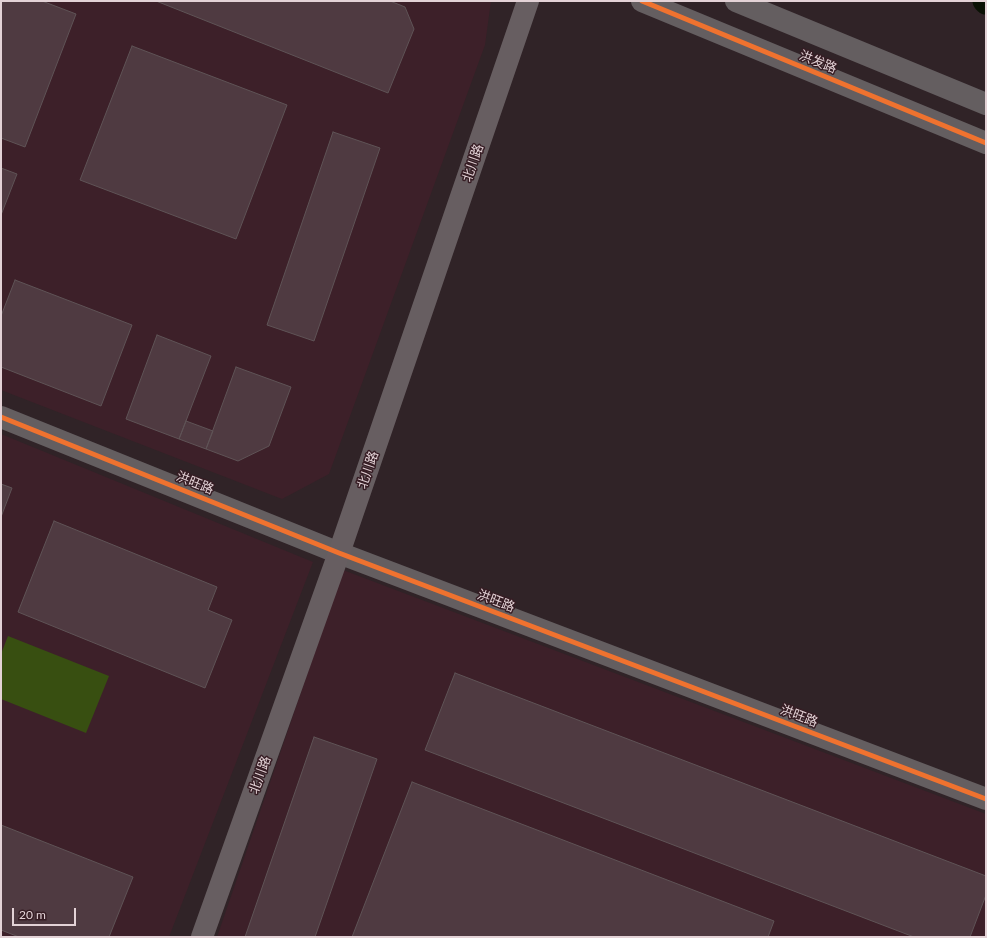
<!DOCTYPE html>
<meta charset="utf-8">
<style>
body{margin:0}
#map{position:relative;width:987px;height:938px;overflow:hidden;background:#302327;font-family:Lato,sans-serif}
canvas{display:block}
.frame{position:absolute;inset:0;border:2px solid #e3d2d6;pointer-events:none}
.scale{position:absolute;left:12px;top:908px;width:64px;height:18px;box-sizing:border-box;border:2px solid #e3d2d6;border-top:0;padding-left:5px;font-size:12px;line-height:14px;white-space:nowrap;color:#e3d2d6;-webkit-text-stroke:3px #361d24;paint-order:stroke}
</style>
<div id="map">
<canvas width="987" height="938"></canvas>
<div class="frame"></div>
<div class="scale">20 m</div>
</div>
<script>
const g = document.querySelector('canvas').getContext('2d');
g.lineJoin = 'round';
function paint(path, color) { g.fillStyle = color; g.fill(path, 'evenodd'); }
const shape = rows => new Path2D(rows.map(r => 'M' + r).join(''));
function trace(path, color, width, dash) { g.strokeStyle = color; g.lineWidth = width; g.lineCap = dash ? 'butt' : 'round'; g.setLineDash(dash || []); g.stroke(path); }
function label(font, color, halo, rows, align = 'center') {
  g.font = font + ' Lato,"Noto Sans SC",sans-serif'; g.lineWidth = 3; g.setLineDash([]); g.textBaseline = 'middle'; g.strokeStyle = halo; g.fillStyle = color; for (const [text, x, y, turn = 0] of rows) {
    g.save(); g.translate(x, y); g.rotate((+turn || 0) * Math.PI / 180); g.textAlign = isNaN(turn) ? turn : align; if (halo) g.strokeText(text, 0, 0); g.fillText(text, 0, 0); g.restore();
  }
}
paint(shape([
 [1,1,491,1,485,45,329,474,282,499,1,390],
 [1,434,313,562,169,937,1,937],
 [343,570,986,814,986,937,217,937]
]), '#3d2029');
paint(shape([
 [8,636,109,676,86,733,1,699,1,654]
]), '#384f11');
trace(shape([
 [984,1,986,3]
]), '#0a1104', 23);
const building = shape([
 [1,1,42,1,76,14,25,147,1,138,1,1],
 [156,1,390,1,405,7,414,29,388,93,156,1],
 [132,46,287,105,236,239,80,180,132,46],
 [333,132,380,148,314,341,267,325,333,132],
 [1,168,17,174,1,215,1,168],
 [15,280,132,325,101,406,1,367,1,316,15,280],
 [157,335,211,356,179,439,126,419,157,335],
 [236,367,291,387,269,446,238,461,206,449,236,367],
 [186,421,213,431,206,449,179,439,186,421],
 [1,484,12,488,1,517,1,484],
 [54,521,217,587,208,610,232,620,205,688,18,612,54,521],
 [455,673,986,876,986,895,970,937,914,937,425,750,455,673],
 [314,737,377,759,315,937,245,937,314,737],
 [412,782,774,921,768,937,352,937,412,782],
 [1,825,133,877,109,937,19,937,1,930,1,825]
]);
paint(building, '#4f3a41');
trace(building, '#5f5356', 1);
trace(shape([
 [642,1,986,143],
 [736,1,986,104],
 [1,417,339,553,986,799]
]), '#645e60', 22);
trace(shape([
 [202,937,339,553,528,1]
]), '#675e61', 22);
trace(shape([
 [642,1,986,143],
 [1,417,339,553,986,799]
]), '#ef722f', 5);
label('13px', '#e3d2d6', '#361d24', [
 ["洪发路",818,62,22],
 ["北川路",473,163,-71],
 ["北川路",368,470,-71],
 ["洪旺路",195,483,22],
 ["洪旺路",496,601,21],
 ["洪旺路",799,716,21],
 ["北川路",260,775,-70]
]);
</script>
